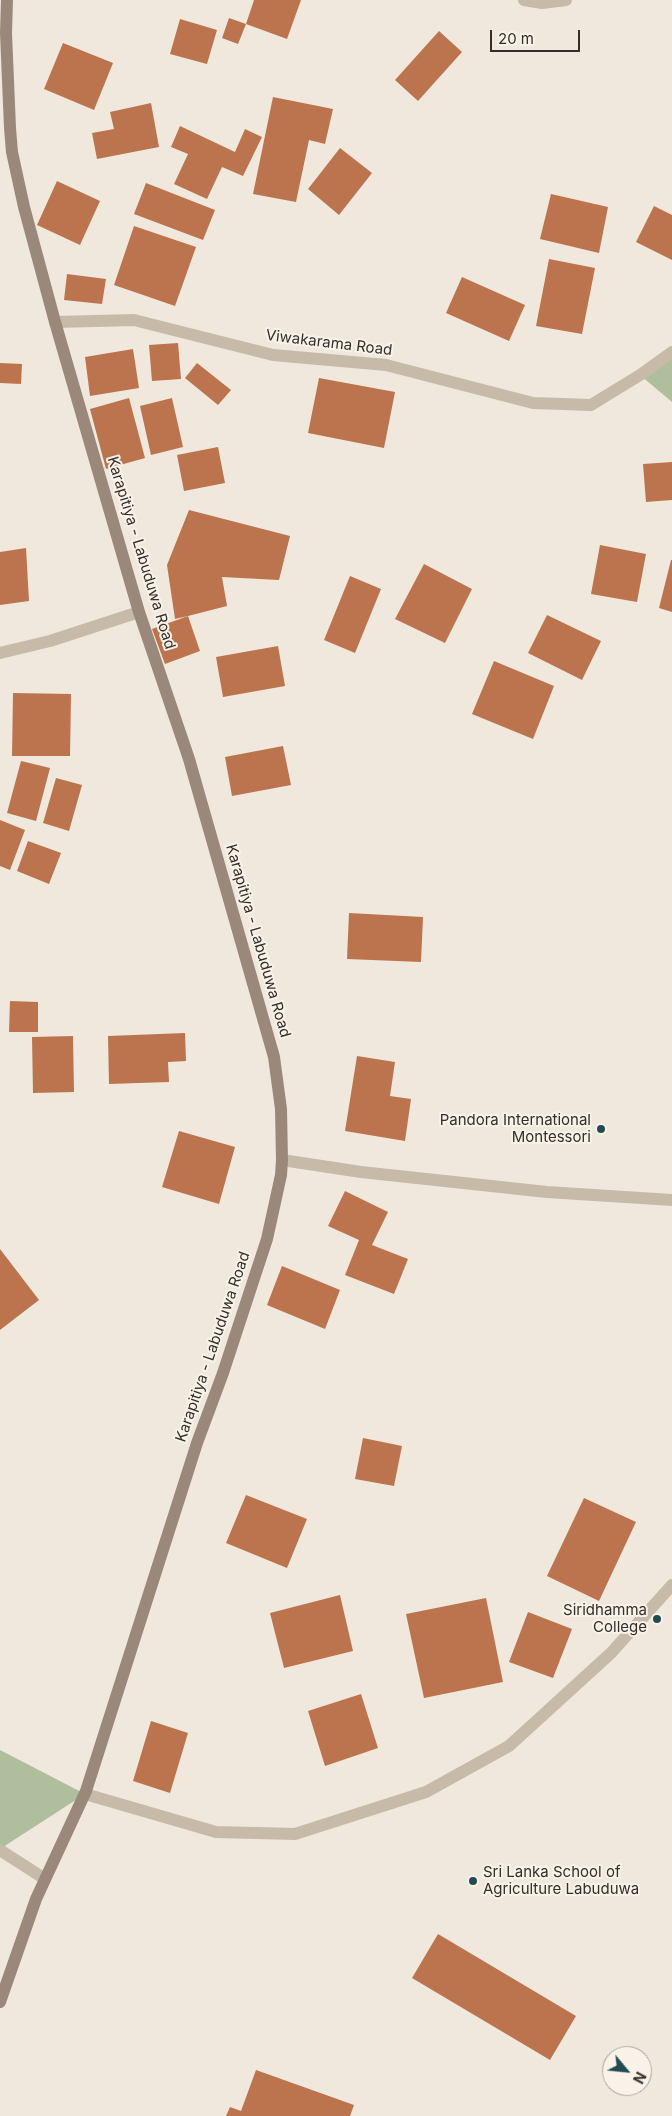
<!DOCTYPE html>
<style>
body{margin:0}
#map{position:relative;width:672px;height:2116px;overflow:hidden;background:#f0e8dc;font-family:Inter,sans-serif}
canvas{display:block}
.north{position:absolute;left:602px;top:2046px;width:50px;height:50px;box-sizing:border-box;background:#f8f2e8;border:1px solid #aaa39b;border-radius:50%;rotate:118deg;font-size:14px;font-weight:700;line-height:20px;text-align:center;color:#352d28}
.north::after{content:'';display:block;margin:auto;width:18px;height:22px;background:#214a53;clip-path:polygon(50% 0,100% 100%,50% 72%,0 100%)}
.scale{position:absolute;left:490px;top:30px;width:90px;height:22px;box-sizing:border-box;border:2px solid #352d28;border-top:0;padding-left:6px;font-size:15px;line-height:18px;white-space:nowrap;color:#352d28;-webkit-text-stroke:4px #f8f2e8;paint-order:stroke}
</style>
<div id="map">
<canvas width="672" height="2116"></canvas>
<div class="north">N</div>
<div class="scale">20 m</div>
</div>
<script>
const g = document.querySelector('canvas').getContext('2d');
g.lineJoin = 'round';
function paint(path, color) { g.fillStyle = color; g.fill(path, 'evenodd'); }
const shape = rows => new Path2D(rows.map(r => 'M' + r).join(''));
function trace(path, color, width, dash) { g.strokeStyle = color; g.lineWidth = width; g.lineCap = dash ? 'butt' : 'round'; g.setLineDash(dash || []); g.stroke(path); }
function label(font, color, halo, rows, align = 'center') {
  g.font = font + ' Inter,sans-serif'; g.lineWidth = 4; g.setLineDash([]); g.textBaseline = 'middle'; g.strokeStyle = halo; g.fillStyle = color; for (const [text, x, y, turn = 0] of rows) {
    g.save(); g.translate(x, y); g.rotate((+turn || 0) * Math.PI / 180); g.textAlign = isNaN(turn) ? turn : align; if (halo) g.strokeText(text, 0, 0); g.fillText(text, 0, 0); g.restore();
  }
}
paint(shape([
 [672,352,672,402,640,375],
 [0,1750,85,1794,0,1849]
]), '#afbe9d');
paint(shape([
 [254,0,301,0,287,39,246,24],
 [229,18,246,24,238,44,222,38],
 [180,19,217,30,207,64,170,54],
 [439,31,462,52,418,101,395,80],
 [63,43,113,63,94,110,44,89],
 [273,97,333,109,325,144,309,140,296,202,253,194],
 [151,103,159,147,97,159,92,133,114,129,110,112],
 [180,126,235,152,245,129,262,137,243,176,222,167,207,199,174,184,188,154,171,147],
 [340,148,372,173,339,215,308,189],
 [57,181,100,201,80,245,37,225],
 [146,183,215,210,203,240,134,214],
 [551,194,608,207,599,253,540,239],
 [654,206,672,215,672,260,636,242],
 [134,226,196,247,175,306,114,285],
 [549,259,595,268,582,334,536,326],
 [67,274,106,279,102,304,64,300],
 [462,277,525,305,509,341,446,313],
 [178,343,181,379,152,381,149,345],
 [133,349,139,388,90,396,85,357],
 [0,363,22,364,21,384,0,383],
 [197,363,231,390,218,405,185,378],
 [319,378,395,392,384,448,308,433],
 [129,398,145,458,106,469,90,409],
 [172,398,183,447,151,455,140,406],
 [218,447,225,483,184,491,177,455],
 [672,462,672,500,646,502,643,464],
 [189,510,290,536,279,580,222,577,227,606,188,616,200,651,165,664,152,629,188,616,175,619,167,565],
 [600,545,646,554,637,602,591,594],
 [26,548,29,601,0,605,0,552],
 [671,560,672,560,672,612,659,608],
 [424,564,472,589,445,643,395,619],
 [350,576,381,589,355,653,324,640],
 [547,615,601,641,582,680,528,653],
 [278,646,285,686,223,697,216,657],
 [494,661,554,686,533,739,472,714],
 [13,693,71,694,70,756,12,756],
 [283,746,291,785,232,796,225,757],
 [21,761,50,768,36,821,7,813],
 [56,778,82,785,69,831,43,823],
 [0,820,25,830,10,870,0,866],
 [28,841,61,853,49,884,17,871],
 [349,913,423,917,421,962,347,959],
 [10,1001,38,1002,38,1032,9,1032],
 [185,1033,186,1061,168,1062,169,1082,109,1084,108,1036],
 [73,1036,74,1092,33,1093,32,1037],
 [357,1056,395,1062,390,1096,411,1099,405,1141,345,1131],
 [179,1131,235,1147,219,1204,162,1187],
 [345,1191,388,1212,372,1245,408,1259,394,1294,345,1275,359,1240,328,1226],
 [0,1249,39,1300,0,1330],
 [282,1266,340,1290,325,1329,267,1305],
 [363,1438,402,1446,394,1486,355,1479],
 [246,1495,307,1519,287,1568,226,1543],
 [584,1498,636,1522,599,1601,547,1576],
 [340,1595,353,1651,284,1668,270,1613],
 [486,1598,503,1682,424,1698,406,1614],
 [528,1612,572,1629,553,1678,509,1662],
 [361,1694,378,1748,325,1766,308,1711],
 [151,1721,188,1733,170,1793,133,1781],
 [438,1934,576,2016,550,2060,412,1978],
 [256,2070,354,2105,350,2116,226,2116,230,2107,241,2111]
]), '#bc744e');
trace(shape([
 [524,0,542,3,566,0],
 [55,322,134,320,273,355,386,365,533,403,591,405,640,375,672,352],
 [0,653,50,641,139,612],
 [282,1160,361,1172,547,1192,672,1200],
 [0,1850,45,1879]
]), '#c7baa9', 12);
trace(shape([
 [85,1794,216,1832,295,1834,426,1792,509,1746,611,1653,672,1585]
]), '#c7baa9', 12);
trace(shape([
 [0,2002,36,1899,86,1791,197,1443,223,1373,267,1239,281,1175,282,1160,281,1109,274,1057,189,759,139,612,55,322,24,207,12,152,10,128,6,33,7,0]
]), '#9a897a', 12);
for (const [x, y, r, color] of [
 [601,1129,5,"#214a53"],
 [657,1619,5,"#214a53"],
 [473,1881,5,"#214a53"]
]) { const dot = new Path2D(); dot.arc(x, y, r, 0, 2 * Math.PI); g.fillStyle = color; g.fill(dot); trace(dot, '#f8f2e8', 2); }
label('15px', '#352d28', '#f8f2e8', [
 ["Viwakarama Road",329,343,7],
 ["Karapitiya - Labuduwa Road",141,553,73],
 ["Karapitiya - Labuduwa Road",258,941,74],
 ["Karapitiya - Labuduwa Road",213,1347,-71]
]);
label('15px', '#352d28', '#f8f2e8', [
 ["Pandora International",591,1120],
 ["Montessori",591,1137],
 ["Siridhamma",647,1610],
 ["College",647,1627],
 ["Sri Lanka School of",483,1872,"left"],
 ["Agriculture Labuduwa",483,1889,"left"]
], 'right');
</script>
